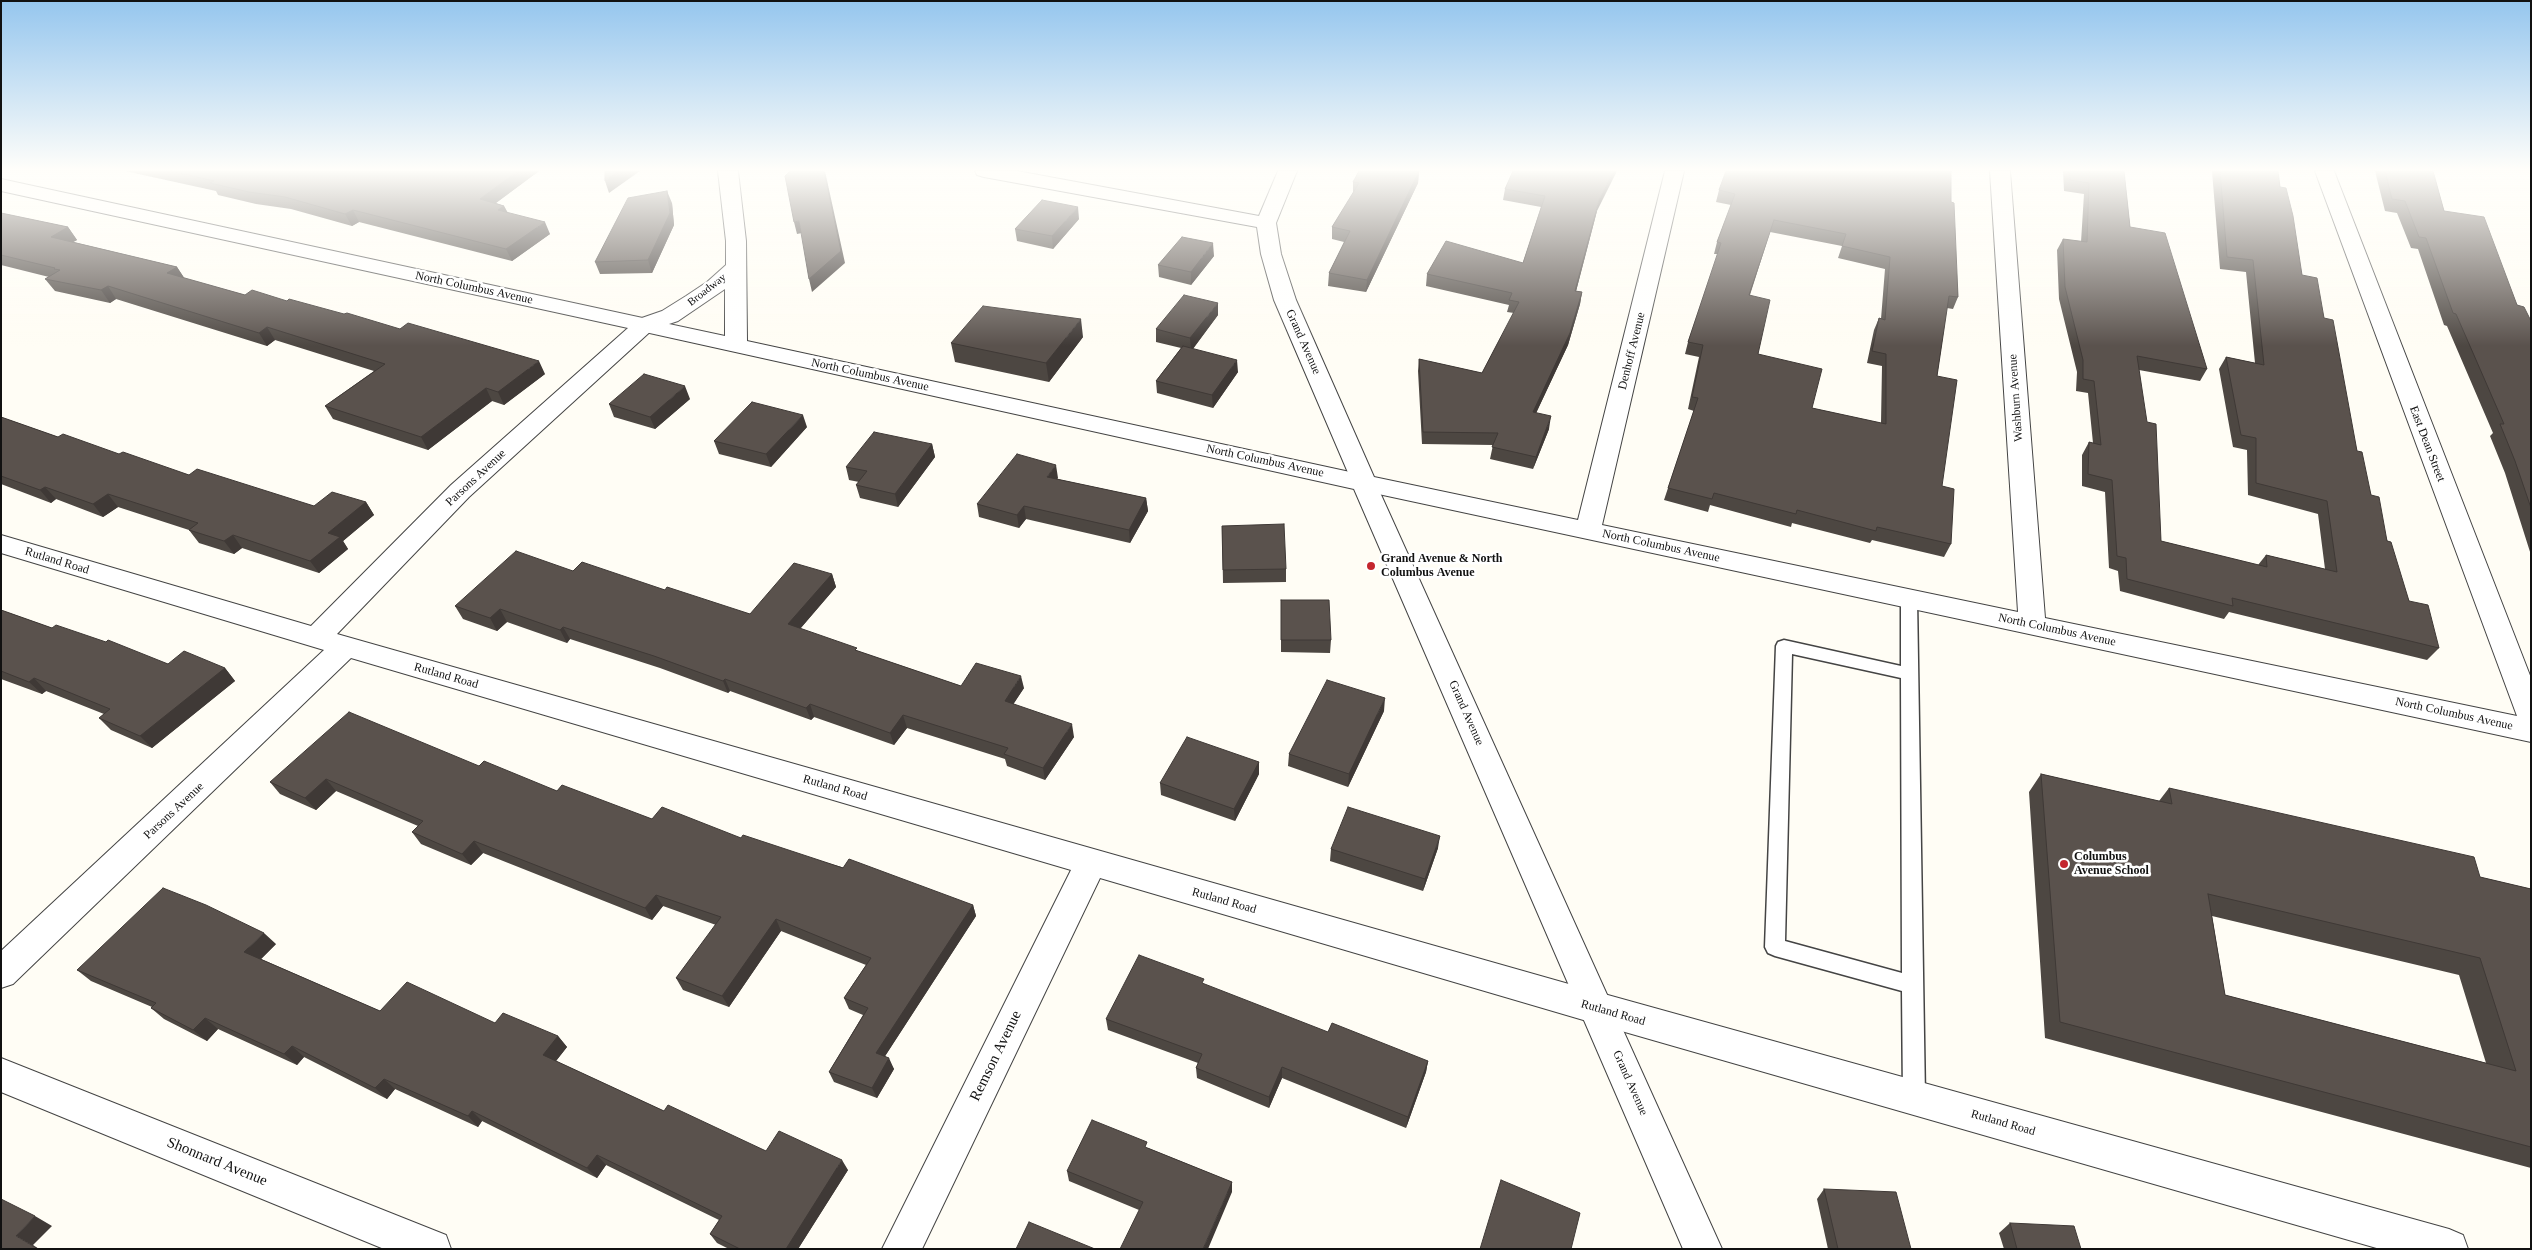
<!DOCTYPE html>
<style>
body{margin:0}
#map{position:relative;width:2532px;height:1250px;overflow:hidden;background:#fffdf5;font-family:"Times New Roman",serif}
canvas{display:block}
.frame{position:absolute;inset:0;border:2px solid #111;pointer-events:none}
</style>
<div id="map">
<canvas width="2532" height="1250"></canvas>
<div class="frame"></div>
</div>
<script>
const g = document.querySelector('canvas').getContext('2d');
g.lineJoin = 'round';
const shape = rows => new Path2D(rows.map(r => 'M' + r).join(''));
function trace(path, color, width, dash) { g.strokeStyle = color; g.lineWidth = width; g.lineCap = dash ? 'butt' : 'round'; g.setLineDash(dash || []); g.stroke(path); }
function paint(path, color) { g.fillStyle = color; g.fill(path, 'evenodd'); }
function label(font, color, halo, rows, align = 'center') {
  g.font = font + ' "Times New Roman",serif'; g.lineWidth = 5; g.setLineDash([]); g.textBaseline = 'middle'; g.strokeStyle = halo; g.fillStyle = color; for (const [text, x, y, turn = 0] of rows) {
    g.save(); g.translate(x, y); g.rotate((+turn || 0) * Math.PI / 180); g.textAlign = isNaN(turn) ? turn : align; if (halo) g.strokeText(text, 0, 0); g.fillText(text, 0, 0); g.restore();
  }
}
const service = shape([
 [1909,592,1915,594,1917,598,1925,1098,1922,1105,1914,1108,1906,1105,1903,1098,1902,991,1775,956,1768,953,1765,947,1776,646,1778,642,1784,640,1901,666,1901,598,1903,594,1909,592],
 [1792,654,1901,678,1902,973,1785,941,1792,654]
]);
const minor = shape([
 [975,171,1017,171,1259,216,1278,171,1297,171,1276,223,1281,254,1296,300,1374,477,1578,520,1665,171,1684,171,1602,525,2018,612,1990,171,2010,171,2045,618,2517,716,2315,171,2334,171,2531,678,2531,742,1355,489,1274,300,1261,254,1257,227,984,177,977,175,975,171],
 [1,179,652,320,655,325,652,330,469,497,337,634,1597,992,2449,1229,2463,1235,2468,1249,2380,1249,1597,1024,1100,878,922,1249,882,1249,1071,870,351,658,13,984,1,988,1,951,324,650,1,553,1,535,311,626,451,485,628,328,1,191,1,179],
 [1,1058,446,1235,451,1249,384,1249,1,1092,1,1058]
]);
const tertiary = shape([
 [718,171,738,171,746,241,747,341,1373,477,1722,1249,1683,1249,1354,489,636,330,633,325,636,320,662,311,686,296,707,282,726,265,726,241,718,171],
 [725,289,725,336,669,324,678,321,725,289]
]);
trace(service, '#444', 3);
trace(minor, '#444', 2);
trace(tertiary, '#444', 2);
paint(service, '#fff');
paint(minor, '#fff');
paint(tertiary, '#fff');
paint(shape([
 [125,171,539,171,496,203,504,206,508,213,550,234,512,261,359,222,352,226,291,209,256,204,218,195,216,191],
 [1419,171,1418,183,1366,292,1328,286,1329,273,1344,242,1332,239,1332,227,1353,194,1353,182],
 [1513,171,1597,211,1576,291,1582,292,1580,304,1568,345,1536,413,1549,429,1533,469,1490,459,1493,445,1422,444,1418,371,1419,359,1482,373,1514,313,1507,312,1509,305,1426,286,1427,274,1523,263,1541,207,1503,200,1505,189],
 [2063,171,2124,171,2130,227,2207,369,2200,381,2139,370,2161,541,2258,565,2266,555,2325,569,2318,514,2248,495,2247,450,2233,447,2219,369,2226,357,2255,363,2246,272,2220,269,2212,171,2278,171,2280,187,2302,275,2324,318,2357,451,2371,495,2409,601,2439,648,2427,660,2229,612,2224,619,2120,591,2118,571,2109,568,2105,492,2082,486,2082,455,2089,442,2093,443,2088,393,2076,391,2077,372,2059,299,2057,250,2063,239,2081,242,2084,194,2064,191],
 [2375,171,2433,171,2444,211,2517,305,2531,321,2531,555,2505,473,2490,436,2493,433,2447,326,2444,325,2418,249,2411,248,2397,213,2385,211],
 [1719,190,1951,202,1958,297,1953,309,1947,308,1937,376,1942,486,1951,544,1944,557,1872,540,1870,543,1792,523,1791,527,1710,505,1708,512,1664,500,1668,488,1694,411,1688,409,1699,357,1685,354,1688,342,1718,254,1714,254,1717,242,1731,205,1716,202],
 [1770,232,1842,246,1838,258,1885,269,1881,319,1879,318,1874,330,1867,363,1882,366,1881,423,1812,408,1758,354,1750,295],
 [672,203,674,225,652,273,600,274,595,262],
 [1,213,68,227,77,240,73,242,177,267,184,278,245,295,287,301,545,374,504,405,492,401,428,450,333,419,325,406,374,371,275,340,267,346,116,299,110,303,55,291,45,279,49,277,1,265],
 [1079,219,1053,249,1017,241,1015,229],
 [1214,256,1191,285,1159,277,1158,265],
 [1218,315,1193,349,1238,372,1213,408,1157,393,1156,381,1181,348,1156,342,1156,329],
 [1083,337,1049,382,955,362,951,343],
 [690,399,655,429,614,417,609,404],
 [1,417,58,437,189,475,314,506,366,502,374,515,343,541,348,549,319,573,242,548,234,554,199,543,189,530,118,507,103,517,56,499,51,503,1,484],
 [807,427,771,467,719,454,714,441],
 [932,444,935,457,898,507,860,498,856,485,859,482,849,480,846,467],
 [1058,478,1057,479,1146,498,1148,511,1130,543,1026,519,1019,528,979,517,977,504],
 [1222,526,1286,569,1286,582,1223,583],
 [573,571,665,590,750,614,832,574,836,587,800,629,858,651,961,686,1024,688,1013,704,1074,737,1045,780,1007,766,1005,759,907,728,894,745,814,717,811,720,730,691,728,693,660,668,570,639,567,643,507,622,497,631,463,619,455,606],
 [1281,600,1331,640,1330,653,1281,652],
 [1,610,52,628,168,664,225,668,235,681,152,748,111,730,99,718,104,714,46,691,42,694,1,679],
 [1384,711,1348,787,1288,766,1289,754],
 [1259,762,1259,774,1235,821,1161,795,1160,783],
 [479,766,557,791,652,819,741,838,973,905,976,916,885,1056,894,1069,877,1098,834,1082,829,1072,863,1015,849,1009,844,998,866,965,781,931,729,1007,683,990,676,978,716,925,663,906,652,920,483,853,471,865,421,844,412,832,418,826,336,791,316,810,280,794,270,782],
 [2041,774,2159,801,2169,788,2480,877,2531,889,2531,1168,2045,1038,2029,792],
 [2212,916,2459,975,2486,1063,2225,995],
 [1438,848,1423,891,1330,861,1331,849],
 [276,944,261,959,380,1011,495,1023,558,1036,567,1047,556,1061,664,1111,766,1151,848,1170,798,1249,729,1249,717,1243,710,1234,719,1220,606,1165,597,1178,482,1121,478,1127,395,1089,387,1099,304,1057,297,1065,218,1029,207,1041,164,1019,151,1008,152,1007,91,981,77,970],
 [1106,1019,1328,1032,1428,1061,1426,1072,1406,1128,1282,1078,1269,1108,1197,1078,1196,1068,1198,1063,1108,1030],
 [1148,1148,1232,1182,1232,1192,1139,1210,1069,1181,1067,1171],
 [1824,1189,1911,1249,1828,1249,1817,1199],
 [2010,1223,2081,1249,2004,1249,1999,1233]
]), '#4d4742');
paint(shape([
 [518,171,539,171,485,211,480,199],
 [618,171,640,171,609,193,605,181],
 [825,171,845,263,812,292,809,279],
 [1419,171,1418,183,1366,292,1367,280],
 [1614,171,1617,171,1597,211,1573,303,1575,291,1599,200],
 [667,191,672,203,674,225,652,273,648,260],
 [504,206,510,218,498,210],
 [1078,207,1079,219,1053,249,1052,236],
 [353,210,359,222,352,226,345,214],
 [799,221,802,233,797,234,794,222],
 [545,222,550,234,512,261,506,249],
 [68,227,77,240,60,249,51,237],
 [1213,243,1214,256,1191,285,1191,272],
 [177,267,185,279,167,273],
 [108,286,116,299,110,303,101,290],
 [1582,292,1580,304,1568,345,1531,424,1533,412],
 [1218,303,1218,315,1191,351,1190,338],
 [1081,319,1083,337,1049,382,1046,363],
 [267,327,275,340,267,346,259,333],
 [1237,360,1238,372,1213,408,1212,395],
 [539,361,545,374,504,405,498,392],
 [685,386,690,399,655,429,650,417],
 [486,388,492,401,428,450,421,437],
 [803,415,807,427,771,467,766,454],
 [1551,416,1549,429,1533,469,1536,457],
 [932,444,935,457,898,507,895,494],
 [1056,465,1058,478,1049,489,1047,477],
 [45,487,56,499,51,503,40,490],
 [108,494,118,507,103,517,93,504],
 [1146,498,1148,511,1130,543,1129,530],
 [366,502,374,515,343,541,348,549,319,573,310,561,328,533],
 [1024,506,1026,519,1019,528,1017,515],
 [233,535,242,548,234,554,224,541],
 [832,574,836,587,793,637,788,624],
 [500,609,507,622,497,631,490,618],
 [563,627,570,639,567,643,560,630],
 [225,668,235,681,152,748,140,736],
 [1021,676,1024,688,1007,714,1005,701],
 [34,678,46,691,42,694,29,682],
 [725,679,730,691,728,693,723,681],
 [1385,698,1384,711,1348,787,1349,774],
 [810,704,814,717,811,720,806,708],
 [903,715,907,728,894,745,890,733],
 [1072,724,1074,737,1045,780,1043,768],
 [1259,762,1259,774,1235,821,1234,809],
 [326,779,336,791,316,810,305,798],
 [1440,836,1438,848,1423,891,1425,879],
 [474,841,483,853,471,865,462,854],
 [656,895,663,906,652,920,645,908],
 [973,905,976,916,880,1064,876,1053],
 [776,919,781,931,729,1007,722,996],
 [264,933,276,944,256,964,244,952],
 [205,1018,218,1029,207,1041,193,1030],
 [558,1036,567,1047,552,1066,543,1055],
 [292,1046,304,1057,297,1065,284,1054],
 [889,1058,894,1069,877,1098,872,1088],
 [1428,1061,1426,1072,1406,1128,1408,1117],
 [1282,1067,1282,1078,1269,1108,1269,1097],
 [384,1079,395,1089,387,1099,375,1088],
 [472,1111,482,1121,478,1127,468,1116],
 [597,1155,606,1165,597,1178,587,1168],
 [842,1160,848,1170,798,1249,786,1249],
 [1232,1182,1232,1192,1208,1249,1203,1249],
 [35,1216,52,1226,33,1245,39,1249,38,1249,16,1236]
]), '#3f3936');
const building = shape([
 [171,171,518,171,480,199,504,206,498,210,545,222,506,249,353,210,345,214,285,197,249,192,210,183,214,181,171,171],
 [605,171,618,171,605,181,605,171],
 [790,171,824,171,841,251,809,279,799,221,794,222,785,176,790,171],
 [1359,171,1419,171,1367,280,1329,273,1350,231,1332,227,1359,183,1353,182,1359,171],
 [1513,171,1614,171,1599,200,1575,291,1582,292,1570,333,1533,412,1551,416,1536,457,1492,447,1498,433,1423,432,1419,359,1482,373,1519,302,1509,300,1512,293,1427,274,1446,241,1523,263,1545,196,1505,189,1513,171],
 [1726,171,1951,171,1951,202,1954,203,1958,297,1949,296,1937,376,1957,380,1942,486,1954,489,1951,544,1877,527,1876,531,1797,510,1796,514,1714,493,1712,499,1668,488,1698,398,1692,397,1703,345,1688,342,1721,243,1717,242,1735,194,1719,190,1726,171],
 [1774,220,1846,234,1842,246,1890,257,1885,320,1879,318,1872,351,1886,354,1886,424,1812,408,1822,369,1758,354,1770,300,1749,295,1774,220],
 [2069,171,2124,171,2130,227,2165,233,2207,369,2137,356,2147,422,2156,424,2161,541,2267,567,2266,555,2337,572,2327,501,2256,483,2256,438,2241,435,2226,357,2264,365,2253,260,2227,257,2220,171,2278,171,2280,187,2286,188,2293,216,2302,275,2317,278,2324,318,2333,320,2357,451,2362,452,2371,495,2379,497,2387,541,2391,542,2409,601,2428,605,2439,648,2232,598,2233,606,2127,579,2126,558,2117,556,2112,480,2088,474,2089,442,2101,445,2094,381,2083,379,2083,360,2065,287,2063,239,2087,242,2089,183,2070,180,2069,171],
 [2385,171,2433,171,2444,211,2484,217,2517,305,2524,307,2531,321,2531,508,2515,461,2500,424,2504,424,2456,314,2453,313,2426,238,2419,237,2405,201,2392,199,2385,171],
 [667,191,670,213,648,260,595,262,628,198,667,191],
 [1042,200,1078,207,1052,236,1015,229,1042,200],
 [1,213,68,227,51,237,177,267,167,273,245,295,252,290,287,301,289,299,344,314,347,313,400,329,408,323,539,361,498,392,486,388,421,437,325,406,385,364,267,327,259,333,108,286,101,290,45,279,60,270,54,269,55,268,1,255,1,213],
 [1182,237,1213,243,1191,272,1158,265,1182,237],
 [1184,295,1218,303,1190,338,1156,329,1184,295],
 [983,306,1081,319,1046,363,951,343,983,306],
 [1183,346,1237,360,1212,395,1156,381,1183,346],
 [644,374,685,386,650,417,609,404,644,374],
 [752,402,803,415,766,454,714,441,752,402],
 [1,417,58,437,63,434,119,454,123,452,189,475,197,469,314,506,332,492,366,502,328,533,340,537,310,561,233,535,224,541,189,530,198,523,108,494,93,504,45,487,40,490,1,476,1,417],
 [874,432,932,444,895,494,856,485,867,471,846,467,874,432],
 [1017,454,1056,465,1047,477,1146,498,1129,530,1024,506,1017,515,977,504,1017,454],
 [1284,524,1286,569,1223,570,1222,526,1284,524],
 [516,551,573,571,582,562,665,590,667,587,750,614,794,563,832,574,788,624,857,648,855,650,961,686,976,663,1021,676,1005,701,1072,724,1043,768,1004,754,1008,748,903,715,890,733,810,704,806,708,725,679,723,681,654,656,563,627,560,630,500,609,490,618,455,606,516,551],
 [1281,600,1329,600,1331,640,1281,640,1281,600],
 [1,610,52,628,56,625,106,642,108,640,168,664,184,651,225,668,140,736,99,718,110,709,34,678,29,682,1,671,1,610],
 [1327,680,1385,698,1349,774,1289,754,1327,680],
 [349,712,479,766,484,761,557,791,562,785,652,819,662,807,741,838,743,835,843,868,849,859,973,905,876,1053,889,1058,872,1088,829,1072,868,1008,844,998,871,958,776,919,722,996,676,978,721,917,656,895,645,908,474,841,462,854,412,832,423,821,326,779,305,798,270,782,349,712],
 [1187,737,1259,762,1234,809,1160,783,1187,737],
 [2041,774,2172,804,2169,788,2474,857,2480,877,2531,889,2531,1147,2060,1022,2041,774],
 [2208,894,2480,958,2516,1071,2225,995,2208,894],
 [1348,807,1440,836,1425,879,1331,849,1348,807],
 [163,888,206,905,264,933,244,952,380,1011,407,982,495,1023,503,1013,558,1036,543,1055,664,1111,668,1105,766,1151,779,1131,842,1160,786,1249,740,1249,710,1234,722,1216,597,1155,587,1168,472,1111,468,1116,384,1079,375,1088,292,1046,284,1054,205,1018,193,1030,151,1008,156,1003,77,970,163,888],
 [1139,955,1204,979,1202,983,1328,1032,1332,1023,1428,1061,1408,1117,1282,1067,1269,1097,1196,1068,1202,1054,1106,1019,1139,955],
 [1092,1120,1147,1142,1145,1147,1232,1182,1203,1249,1120,1249,1143,1202,1067,1171,1092,1120],
 [1501,1180,1580,1213,1571,1249,1480,1249,1501,1180],
 [1824,1189,1896,1192,1911,1249,1838,1249,1824,1189],
 [1,1199,35,1216,16,1236,38,1249,1,1249,1,1199],
 [1029,1222,1095,1249,1016,1249,1029,1222],
 [2010,1223,2074,1226,2081,1249,2017,1249,2010,1223]
]);
paint(building, '#5a524d');
trace(building, '#3f3936', 1);
const sky = g.createLinearGradient(0, 0, 0, 346);
sky.addColorStop(0, '#95c6ee');
sky.addColorStop(0.49, '#fffefa');
sky.addColorStop(1, '#fffefa00');
g.fillStyle = sky;
g.fillRect(0, 0, 2532, 346);
for (const [x, y, r, color] of [
 [1371,566,5,"#c4262e"],
 [2064,864,5,"#c4262e"]
]) { const dot = new Path2D(); dot.arc(x, y, r, 0, 2 * Math.PI); g.fillStyle = color; g.fill(dot); trace(dot, '#fff', 2); }
label('11px', '#111', '#fff', [
 ["Broadway",707,290,-38]
]);
label('12px', '#111', '#fff', [
 ["North Columbus Avenue",474,288,12],
 ["Grand Avenue",1303,342,66],
 ["Denhoff Avenue",1632,351,-76],
 ["North Columbus Avenue",870,375,12],
 ["Washburn Avenue",2016,398,-94],
 ["East Dean Street",2427,444,69],
 ["North Columbus Avenue",1265,461,12],
 ["Parsons Avenue",476,478,-43],
 ["North Columbus Avenue",1661,546,12],
 ["Rutland Road",57,561,17],
 ["North Columbus Avenue",2057,630,12],
 ["Rutland Road",446,676,16],
 ["Grand Avenue",1466,713,66],
 ["North Columbus Avenue",2454,714,12],
 ["Rutland Road",835,788,16],
 ["Parsons Avenue",174,811,-43],
 ["Rutland Road",1224,901,16],
 ["Rutland Road",1613,1013,16],
 ["Grand Avenue",1630,1083,66],
 ["Rutland Road",2003,1123,16]
]);
label('bold 12px', '#111', '#fff', [
 ["Grand Avenue & North",1381,559],
 ["Columbus Avenue",1381,573],
 ["Columbus",2074,857],
 ["Avenue School",2074,871]
], 'left');
label('15px', '#111', '#fff', [
 ["Remson Avenue",996,1056,-64],
 ["Shonnard Avenue",217,1162,22]
]);
</script>
